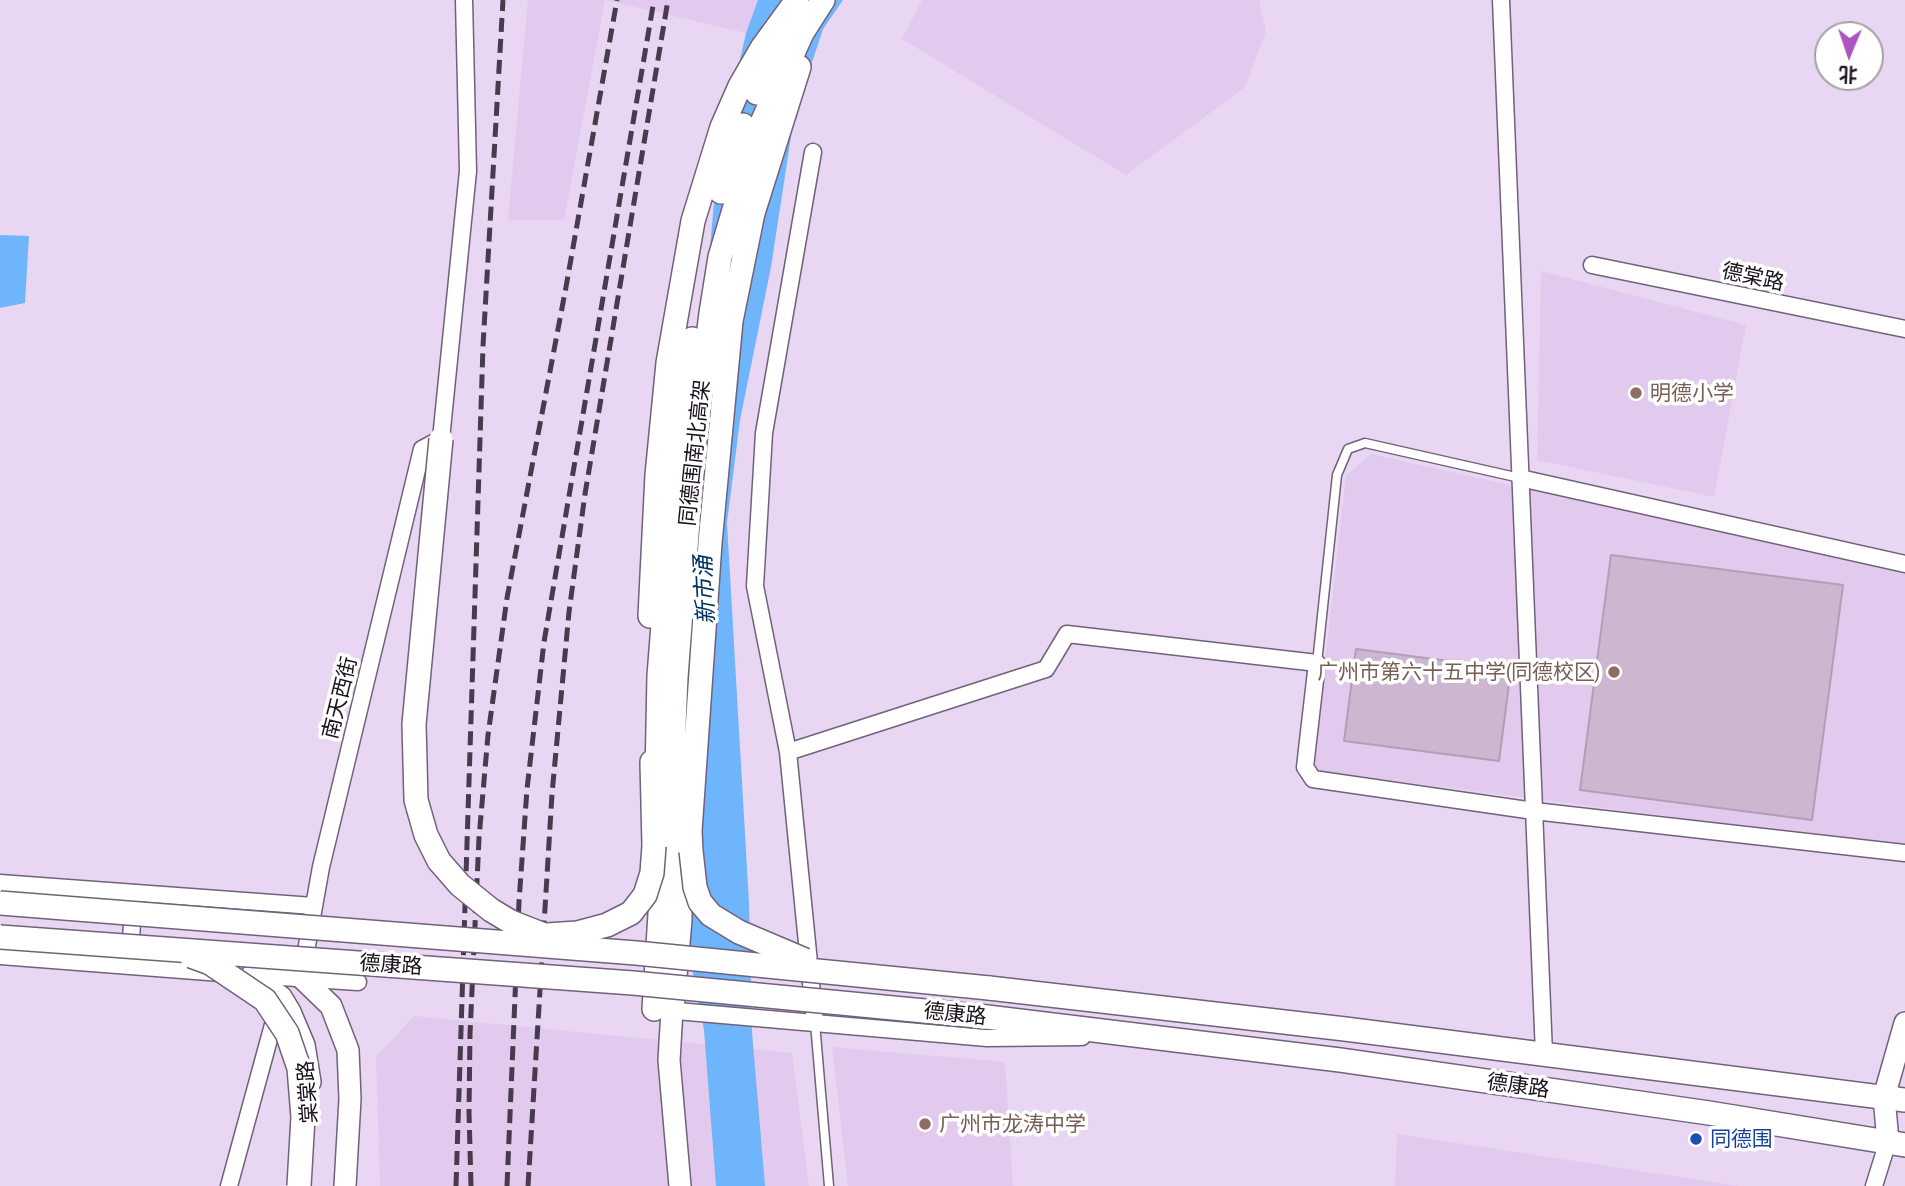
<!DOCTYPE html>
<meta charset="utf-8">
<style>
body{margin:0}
#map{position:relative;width:1905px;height:1186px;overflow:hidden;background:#e9d6f3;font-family:"Asap Condensed","Noto Sans SC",sans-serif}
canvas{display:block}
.north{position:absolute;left:1814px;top:21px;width:70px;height:70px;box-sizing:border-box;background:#fff;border:2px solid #a3a0a4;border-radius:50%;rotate:182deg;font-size:19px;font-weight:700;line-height:28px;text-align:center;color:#18111b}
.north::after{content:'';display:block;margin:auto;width:24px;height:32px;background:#ac55c2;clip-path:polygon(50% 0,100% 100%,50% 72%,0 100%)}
</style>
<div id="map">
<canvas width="1905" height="1186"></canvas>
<div class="north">北</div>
</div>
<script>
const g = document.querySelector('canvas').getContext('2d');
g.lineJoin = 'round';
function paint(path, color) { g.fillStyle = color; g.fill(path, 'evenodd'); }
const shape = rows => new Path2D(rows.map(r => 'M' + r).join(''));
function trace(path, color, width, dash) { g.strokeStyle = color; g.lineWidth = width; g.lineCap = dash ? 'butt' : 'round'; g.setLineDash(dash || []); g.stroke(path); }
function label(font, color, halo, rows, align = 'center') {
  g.font = font + ' "Asap Condensed","Noto Sans SC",sans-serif'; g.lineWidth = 7; g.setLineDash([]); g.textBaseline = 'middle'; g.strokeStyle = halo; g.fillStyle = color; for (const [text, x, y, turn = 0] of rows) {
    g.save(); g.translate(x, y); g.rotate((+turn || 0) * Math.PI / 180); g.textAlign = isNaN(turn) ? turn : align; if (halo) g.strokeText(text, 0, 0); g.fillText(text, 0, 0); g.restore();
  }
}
paint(shape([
 [528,0,758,0,746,33,605,0,564,220,508,220],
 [922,0,1259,0,1266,31,1245,87,1126,175,902,39],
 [1541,271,1746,325,1714,497,1537,460],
 [1371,454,1905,574,1905,847,1313,770,1346,476],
 [414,1016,792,1053,809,1186,380,1186,376,1057],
 [832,1047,1005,1062,1013,1186,848,1186],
 [1397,1134,1739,1186,1395,1186]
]), '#e1caed');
paint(shape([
 [758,0,843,0,823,29,794,117,771,267,740,420,727,523,749,903,752,1032,765,1186,716,1186,704,1030,684,928,679,600,718,157,746,33],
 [0,235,29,236,25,303,0,308]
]), '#6fb5fb');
const building = shape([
 [1611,555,1843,585,1812,820,1580,790,1611,555],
 [1356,649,1511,669,1499,761,1344,741,1356,649]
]);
paint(building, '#cdb6d0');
trace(building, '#b49db7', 2);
const service = shape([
 [1317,663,1337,475,1348,449,1365,443,1520,478],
 [815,1023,829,1186]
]);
const minor = shape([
 [1501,0,1544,1054],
 [813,152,764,433,755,586,788,752,815,1023],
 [1592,265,1905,329],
 [1520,478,1905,564],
 [788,752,1046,669,1067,634,1317,663,1305,767,1313,779,1534,811,1905,853],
 [0,883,313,906],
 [0,956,221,973],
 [130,957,133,906],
 [303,968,321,867,422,449,441,439,468,171,464,0],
 [250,975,358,982],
 [665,1010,987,1038,1082,1037],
 [229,1186,277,1010],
 [1874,1186,1888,1141]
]);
const tertiary = shape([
 [252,975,281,997,290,1012,304,1045,310,1082],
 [302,978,331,1006,348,1050,350,1099,345,1186],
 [672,1010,669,1060,680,1186],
 [1888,1141,1884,1097,1905,1023]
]);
const secondary = shape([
 [757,93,773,57,790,27],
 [721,192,743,125],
 [650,616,657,475,668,363,693,221,722,127,740,86,762,48,797,0],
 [652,762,654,846],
 [657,775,659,676,672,510,692,339],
 [691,851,690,831,710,543,731,321,753,213,799,67],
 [989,988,1345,1029,1905,1100],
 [654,1009,660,914,661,852],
 [672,1010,680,920,680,888,671,800,676,677,693,456,711,313,720,257,756,136,802,33,823,0],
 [987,1017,1340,1060,1709,1113,1905,1145]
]);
trace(service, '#71617a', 11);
trace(minor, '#71617a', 19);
trace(tertiary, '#71617a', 24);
trace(secondary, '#71617a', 26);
trace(service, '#fff', 8);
trace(minor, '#fff', 16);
trace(tertiary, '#fff', 21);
trace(secondary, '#fff', 23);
trace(shape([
 [456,1186,483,346,503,0],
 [471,1186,469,1112,470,1034,479,838,488,735,507,598,566,287,617,0],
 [507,1186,519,902,527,789,544,642,654,0],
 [528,1186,552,794,569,612,585,494,668,0]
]), '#463c4b', 5, [14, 7]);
const secondaryBridge = shape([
 [441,439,414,724,416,800,426,835,439,861,460,885,491,910,511,922,544,935],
 [691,851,695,887,700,902,711,915,739,932,805,960],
 [0,903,636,953,989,988],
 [547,935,577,933,607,925,631,913,645,895,652,873,654,846],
 [0,937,633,983,987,1017],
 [191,956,210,963,265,1000,287,1033,299,1068,303,1117,299,1186]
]);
trace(secondaryBridge, '#71617a', 26, []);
trace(secondaryBridge, '#fff', 23);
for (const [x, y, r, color] of [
 [1636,393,7,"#8d6e63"],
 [1614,672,7,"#8d6e63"],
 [925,1124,7,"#8d6e63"],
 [1696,1139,7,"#1a4fb4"]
]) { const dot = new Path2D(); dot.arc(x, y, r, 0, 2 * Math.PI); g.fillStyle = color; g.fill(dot); trace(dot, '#fff', 2.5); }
label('21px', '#18111b', '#fff', [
 ["德棠路",1753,277,12],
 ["同德围南北高架",695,453,-84],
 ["南天西街",340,698,-76],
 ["德康路",391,965,4],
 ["德康路",955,1014,6],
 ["德康路",1518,1086,8],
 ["棠棠路",308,1092,-94]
]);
label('21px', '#785e54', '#fff', [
 ["明德小学",1650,393],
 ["广州市第六十五中学(同德校区)",1600,672,"right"],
 ["广州市龙涛中学",939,1124]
], 'left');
label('21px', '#164399', '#fff', [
 ["同德围",1710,1139]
], 'left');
label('italic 23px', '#003460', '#fff', [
 ["新市涌",705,590,-93]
]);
</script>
